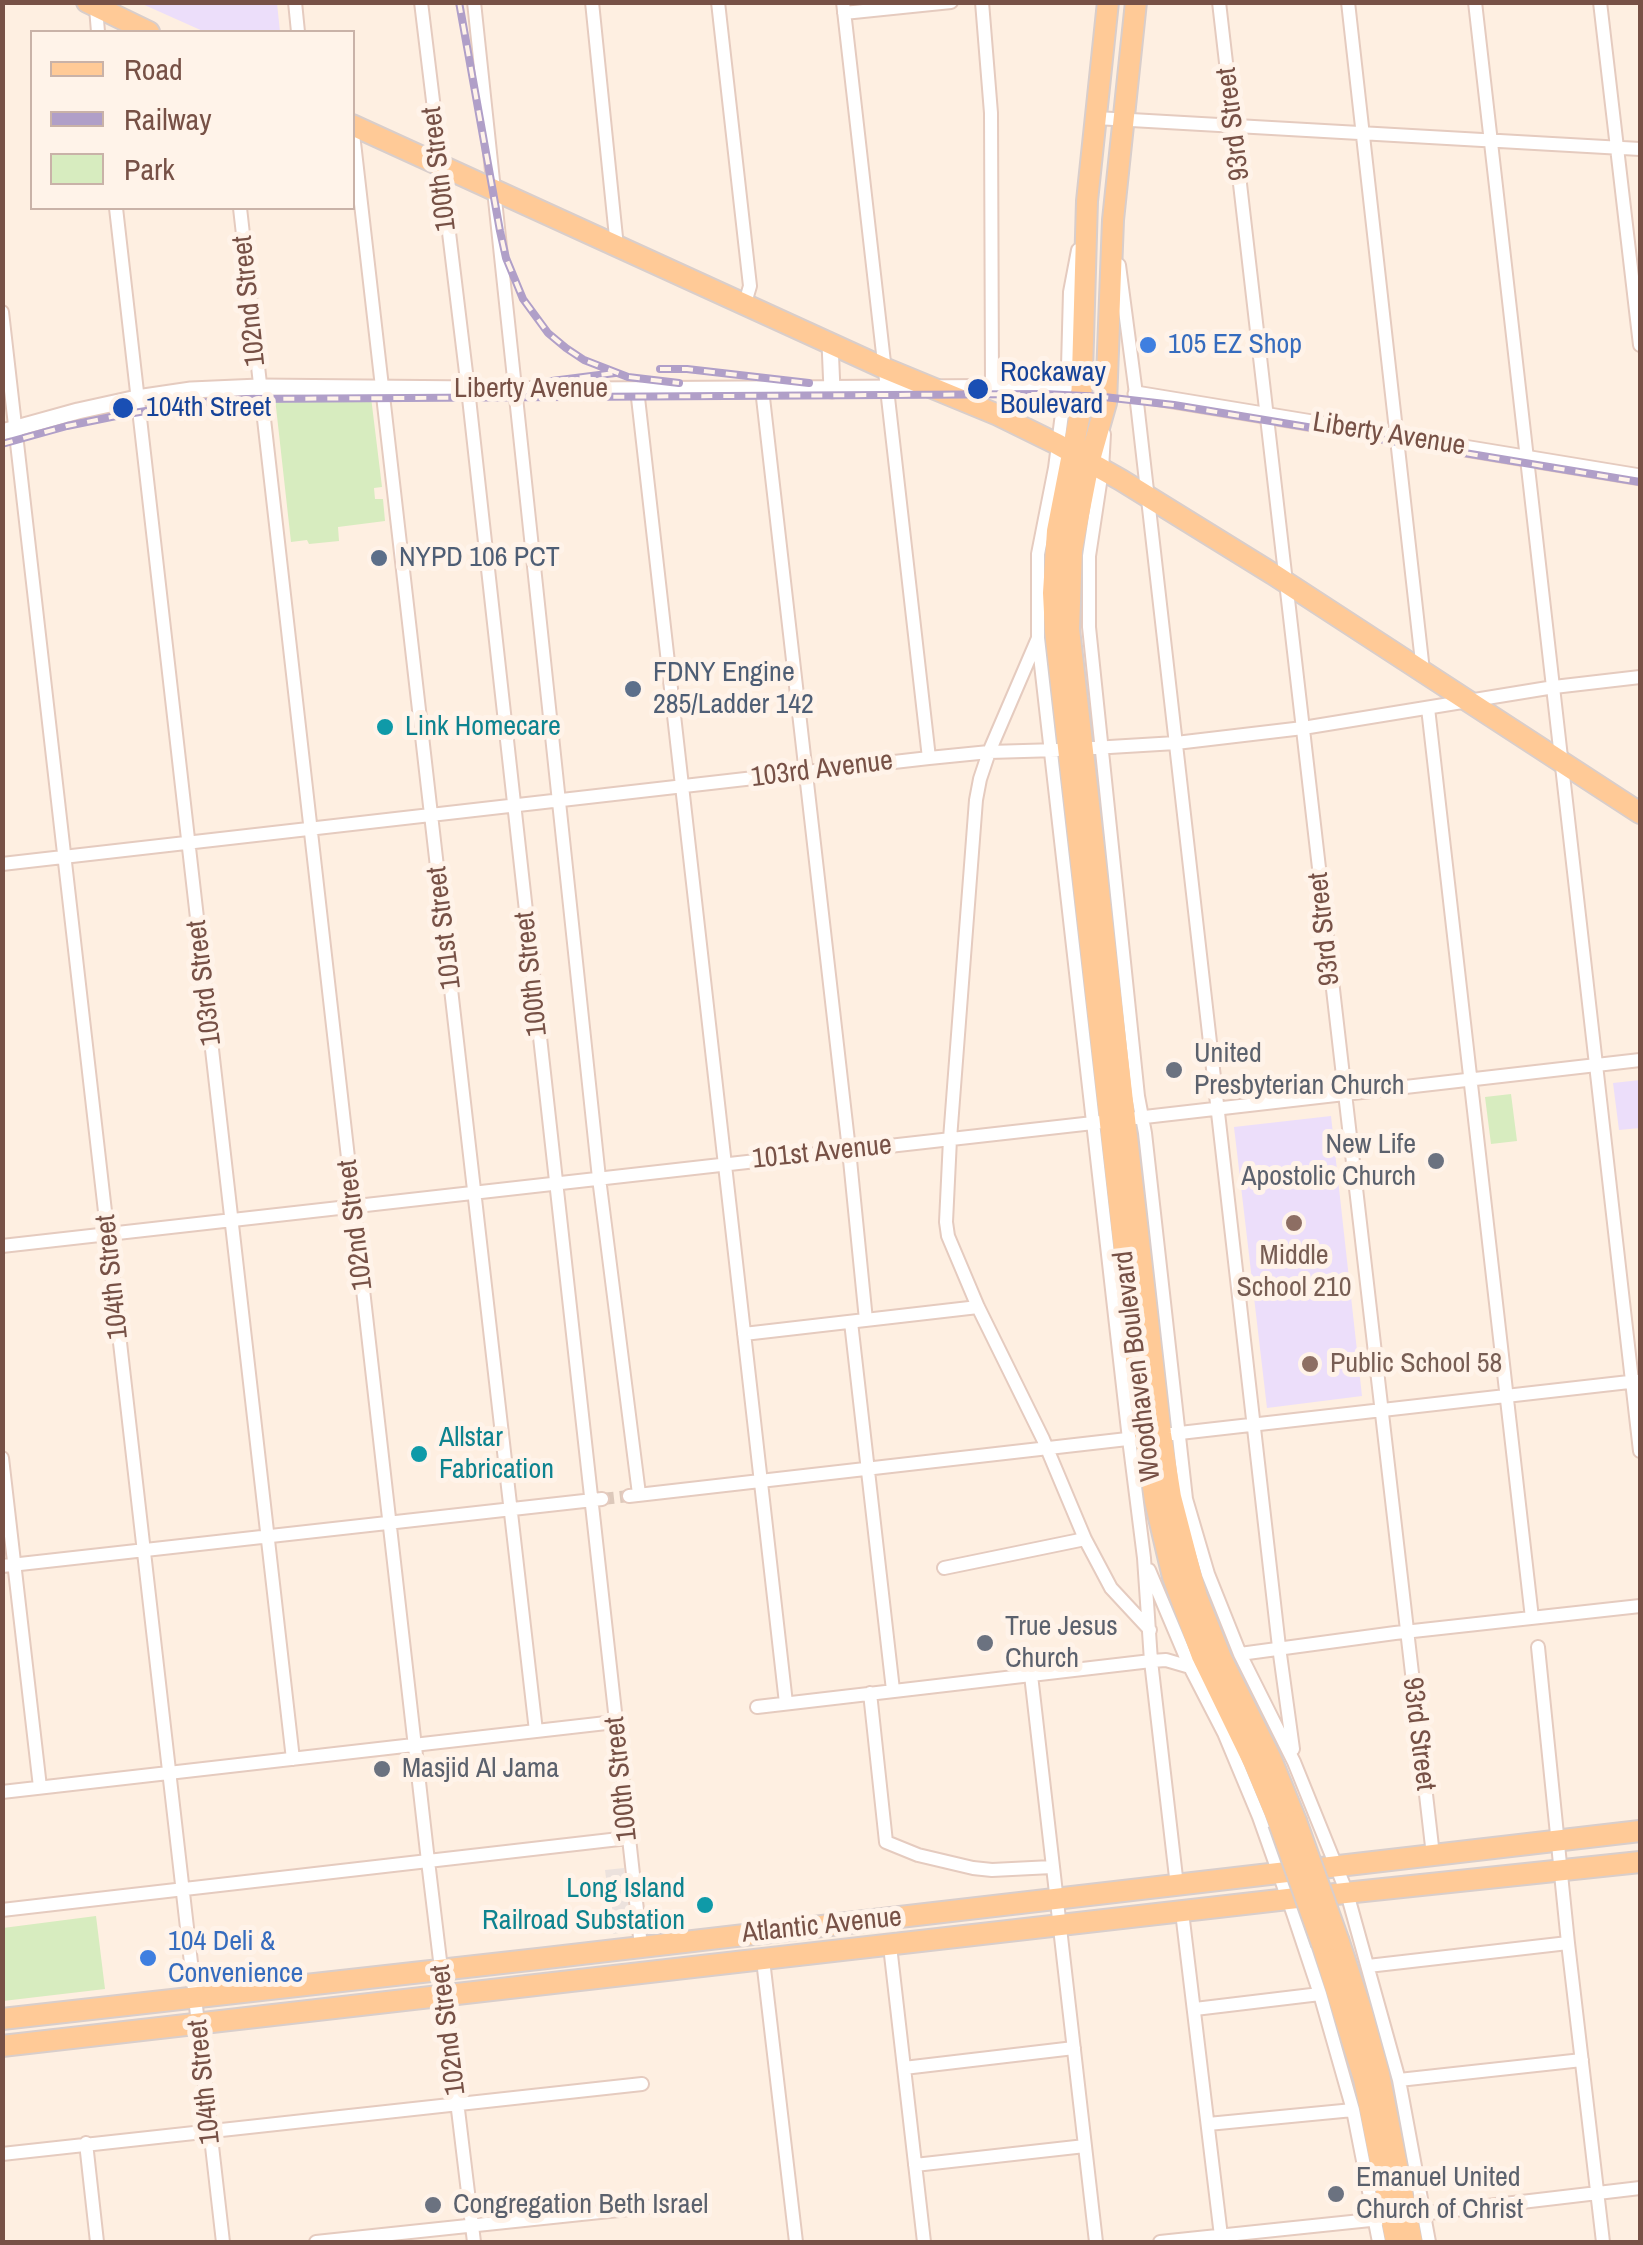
<!DOCTYPE html>
<style>
body{margin:0}
#map{position:relative;width:1643px;height:2245px;overflow:hidden;background:#feefe1;font-family:"Archivo Narrow",sans-serif}
canvas{display:block}
.frame{position:absolute;inset:0;border:5px solid #775146;pointer-events:none}
.legend{position:absolute;left:30px;top:30px;width:325px;height:180px;box-sizing:border-box;background:#fff3e9;border:2px solid #c9b2a8;margin:0;padding:12px 18px;list-style:none;font-size:30px;color:#775146}
.legend li{display:flex;align-items:center;gap:20px;height:50px}
.legend b{width:50px;border:2px solid #c9b2a8}
</style>
<div id="map">
<canvas width="1643" height="2245"></canvas>
<div class="frame"></div>
<ul class="legend">
<li><b style="height:12px;background:#ffca97"></b>Road</li>
<li><b style="height:12px;background:#b09fc8"></b>Railway</li>
<li><b style="height:28px;background:#d7ecbf"></b>Park</li>
</ul>
</div>
<script>
const g = document.querySelector('canvas').getContext('2d');
g.lineJoin = 'round';
function paint(path, color) { g.fillStyle = color; g.fill(path, 'evenodd'); }
const shape = rows => new Path2D(rows.map(r => 'M' + r).join(''));
function trace(path, color, width, dash) { g.strokeStyle = color; g.lineWidth = width; g.lineCap = dash ? 'butt' : 'round'; g.setLineDash(dash || []); g.stroke(path); }
function label(font, color, halo, rows, align = 'center') {
  g.font = font + ' "Archivo Narrow",sans-serif'; g.lineWidth = 10; g.setLineDash([]); g.textBaseline = 'middle'; g.strokeStyle = halo; g.fillStyle = color; for (const [text, x, y, turn = 0] of rows) {
    g.save(); g.translate(x, y); g.rotate((+turn || 0) * Math.PI / 180); g.textAlign = isNaN(turn) ? turn : align; if (halo) g.strokeText(text, 0, 0); g.fillText(text, 0, 0); g.restore();
  }
}
paint(shape([
 [624,1868,631,1931,613,1934,605,1870]
]), '#ece2dd');
paint(shape([
 [140,3,277,3,280,32,205,32],
 [1640,1080,1640,1128,1619,1130,1613,1083],
 [1331,1116,1362,1396,1267,1408,1234,1127]
]), '#ecdefa');
paint(shape([
 [371,397,382,487,374,488,375,499,383,499,385,521,338,527,339,541,309,544,307,540,291,542,275,398],
 [1511,1094,1517,1141,1491,1144,1485,1097],
 [96,1916,105,1989,3,2001,3,1928]
]), '#d7ecbf');
trace(shape([
 [602,1499,629,1496]
]), '#dcc8ba', 12, [12, 6]);
const minor = shape([
 [295,2,298,32],
 [421,2,468,389,641,1946],
 [474,2,599,1178,639,1494],
 [592,2,617,247],
 [718,2,750,286,745,303],
 [843,2,929,758],
 [982,2,991,113,992,388],
 [1219,2,1433,1855],
 [1348,2,1423,671],
 [1475,2,1640,1451],
 [1600,2,1640,345],
 [96,8,98,32],
 [844,13,951,2],
 [1096,118,1640,149],
 [352,125,536,1731],
 [116,208,293,1759],
 [240,208,428,1861,474,2242],
 [1078,250,1070,292,1068,367,1055,468,1038,554,1038,638,1129,1439,1144,1558,1151,1661,1177,1886],
 [1119,265,1136,394,1279,1647,1293,1749],
 [2,312,223,2242],
 [637,389,786,1703],
 [762,389,849,1150,866,1320],
 [1104,434,1102,470,1089,556,1089,627,1138,1096,1145,1133,1186,1499,1208,1574,1240,1654,1294,1762,1347,1893,1399,2080,1429,2242],
 [1038,638,989,752,980,779,976,800,950,1139,946,1222,948,1236,978,1307,1043,1439,1085,1539,1111,1588,1150,1630],
 [1428,708,1532,1618],
 [1093,748,1176,743,1303,728,1554,687,1640,677],
 [2,864,929,758,989,752,1058,750],
 [1136,1118,1640,1060],
 [2,1246,1102,1122],
 [851,1322,893,1690],
 [744,1334,978,1307],
 [1171,1434,1638,1381],
 [2,1458,40,1787],
 [629,1496,1136,1438],
 [2,1566,602,1499],
 [944,1568,1085,1539],
 [1149,1570,1190,1667,1224,1733,1259,1817,1293,1913,1320,1994,1353,2110,1379,2242],
 [1538,1647,1568,1943,1603,2242],
 [1240,1654,1395,1633,1640,1606],
 [1031,1675,1096,2242],
 [870,1693,886,1842,918,1855,973,1868,992,1870,1052,1867],
 [757,1707,1151,1661,1166,1660,1190,1667],
 [2,1792,615,1722],
 [2,1910,628,1838],
 [1182,1912,1221,2236],
 [890,1946,924,2242],
 [763,1960,796,2242],
 [1368,1966,1568,1943],
 [1195,2009,1320,1994],
 [904,2068,1074,2048],
 [1399,2080,1582,2060],
 [1208,2124,1353,2110],
 [86,2143,97,2242],
 [2,2154,642,2084],
 [915,2165,1085,2146],
 [1420,2214,1640,2188],
 [316,2242,657,2206],
 [1160,2242,1380,2219]
]);
const tertiary = shape([
 [830,343,832,390],
 [1136,394,1640,477],
 [2,432,78,411,137,398,191,390,259,387,585,390,1065,387]
]);
const primary = shape([
 [87,2,149,32],
 [1108,2,1087,201,1081,408,1057,531,1053,593,1055,631,1144,1428,1155,1501,1173,1577,1202,1656,1254,1763,1279,1823],
 [1136,2,1113,220,1106,403,1089,463,1072,550,1069,629,1161,1434,1171,1497,1197,1597,1221,1658,1271,1759,1296,1821],
 [352,125,884,368,998,415,1057,444,1121,480,1273,574,1640,813],
 [1339,1942,1361,2009,1379,2074,1412,2242],
 [1322,1944,1364,2079,1396,2242],
 [2,2019,538,1959,1640,1831],
 [2,2046,1288,1899,1640,1862]
]);
trace(minor, '#e5cbbf', 16);
trace(tertiary, '#e5cbbf', 19);
trace(primary, '#d9cecb', 24);
trace(minor, '#fff', 12);
trace(tertiary, '#fff', 15);
trace(primary, '#ffca97', 20);
const rail = shape([
 [459,2,500,231,506,258,523,299,548,333,566,348,584,360,628,377,679,383],
 [660,369,687,369,809,383],
 [536,383,615,373],
 [2,444,67,426,121,415,196,403,247,399,1044,394,1104,397,1174,405,1640,482]
]);
trace(rail, '#b09fc8', 8);
trace(rail, '#fff3e9', 4, [11]);
const primaryBridge = shape([
 [1296,1821,1339,1942],
 [1279,1823,1322,1944]
]);
trace(primaryBridge, '#d9cecb', 24, []);
trace(primaryBridge, '#ffca97', 20);
for (const [x, y, r, color] of [
 [1148,345,10,"#3f7fe0"],
 [978,389,12,"#1a4fb4"],
 [123,408,12,"#1a4fb4"],
 [379,558,10,"#5c6f8a"],
 [633,689,10,"#5c6f8a"],
 [385,727,10,"#0f9aa8"],
 [1174,1070,10,"#6b7280"],
 [1436,1161,10,"#6b7280"],
 [1294,1223,10,"#8d6e63"],
 [1310,1364,10,"#8d6e63"],
 [419,1454,10,"#0f9aa8"],
 [985,1643,10,"#6b7280"],
 [382,1769,10,"#6b7280"],
 [705,1905,10,"#0f9aa8"],
 [148,1958,10,"#3f7fe0"],
 [1336,2194,10,"#6b7280"],
 [433,2205,10,"#6b7280"]
]) { const dot = new Path2D(); dot.arc(x, y, r, 0, 2 * Math.PI); g.fillStyle = color; g.fill(dot); trace(dot, '#fff3e9', 4); }
label('28px', '#775146', '#fff3e9', [
 ["93rd Street",1234,124,-97],
 ["100th Street",440,169,-97],
 ["102nd Street",250,301,-96],
 ["Liberty Avenue",531,389],
 ["Liberty Avenue",1389,435,9],
 ["103rd Avenue",822,770,-7],
 ["101st Street",445,928,-97],
 ["93rd Street",1325,929,-96],
 ["100th Street",532,974,-96],
 ["103rd Street",205,983,-97],
 ["101st Avenue",822,1153,-6],
 ["102nd Street",356,1225,-97],
 ["104th Street",113,1277,-96],
 ["Woodhaven Boulevard",1138,1366,-97],
 ["93rd Street",1418,1734,83],
 ["100th Street",622,1779,-96],
 ["Atlantic Avenue",822,1926,-6],
 ["102nd Street",449,2030,-97],
 ["104th Street",205,2082,-96]
]);
label('28px', '#366cbe', '#fff3e9', [
 ["105 EZ Shop",1168,345],
 ["104 Deli &",168,1942],
 ["Convenience",168,1974]
], 'left');
label('28px', '#164399', '#fff3e9', [
 ["Rockaway",1000,373],
 ["Boulevard",1000,405],
 ["104th Street",146,408]
], 'left');
label('28px', '#4e5e75', '#fff3e9', [
 ["NYPD 106 PCT",399,558],
 ["FDNY Engine",653,673],
 ["285/Ladder 142",653,705]
], 'left');
label('28px', '#0d838f', '#fff3e9', [
 ["Link Homecare",405,727],
 ["Allstar",439,1438],
 ["Fabrication",439,1470],
 ["Long Island",685,1889,"right"],
 ["Railroad Substation",685,1921,"right"]
], 'left');
label('28px', '#5b616d', '#fff3e9', [
 ["United",1194,1054],
 ["Presbyterian Church",1194,1086],
 ["New Life",1416,1145,"right"],
 ["Apostolic Church",1416,1177,"right"],
 ["True Jesus",1005,1627],
 ["Church",1005,1659],
 ["Masjid Al Jama",402,1769],
 ["Emanuel United",1356,2178],
 ["Church of Christ",1356,2210],
 ["Congregation Beth Israel",453,2205]
], 'left');
label('28px', '#785e54', '#fff3e9', [
 ["Middle",1294,1256],
 ["School 210",1294,1288],
 ["Public School 58",1330,1364,"left"]
]);
</script>
